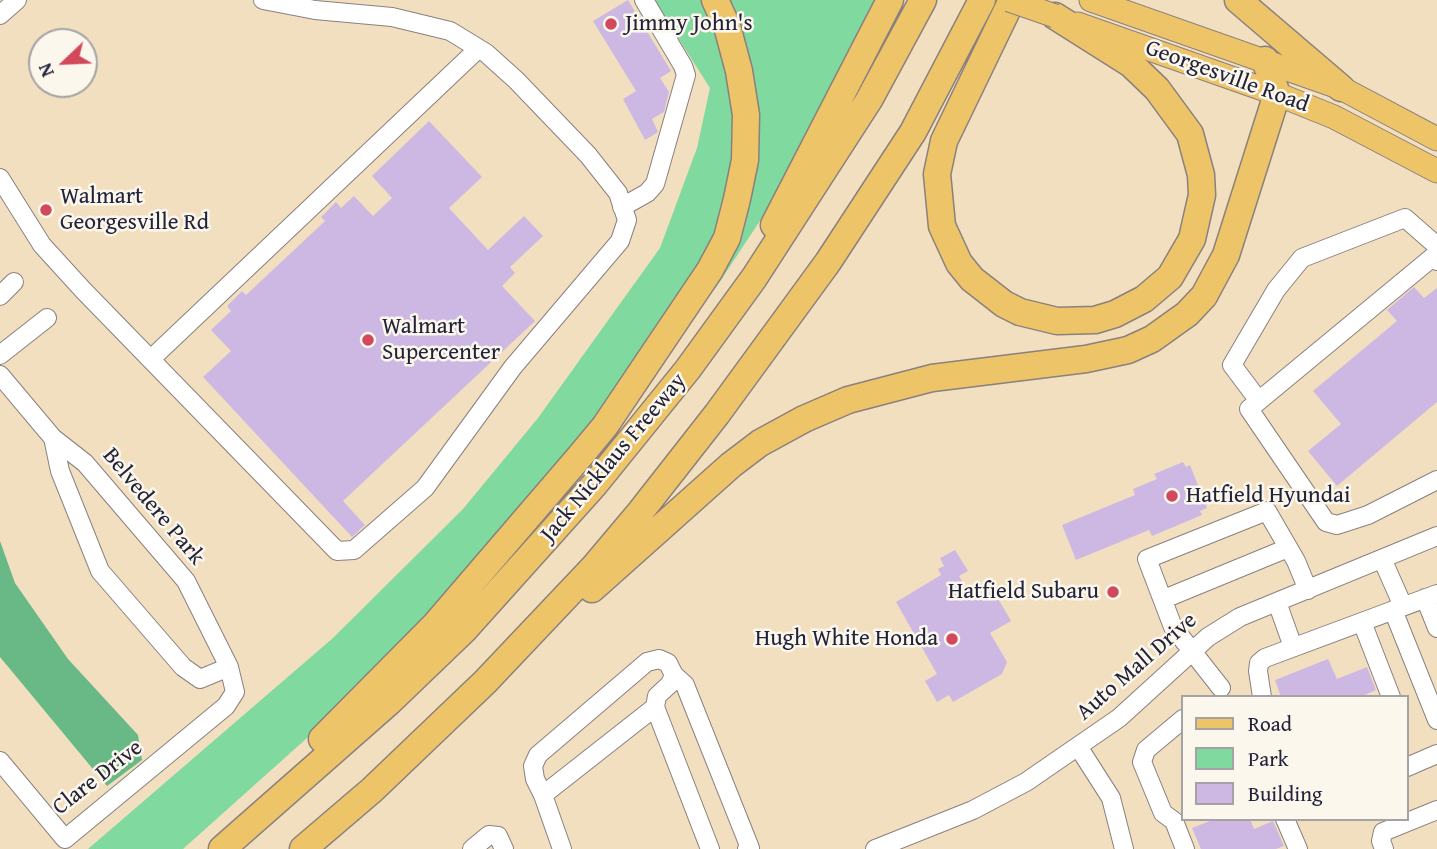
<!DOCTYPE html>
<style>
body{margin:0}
#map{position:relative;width:1437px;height:849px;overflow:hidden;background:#f2dfc0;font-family:"Gentium Book Plus",serif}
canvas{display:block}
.legend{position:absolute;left:1181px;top:695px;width:228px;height:126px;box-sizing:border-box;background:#fbf7ec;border:2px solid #a4a2a5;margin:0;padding:9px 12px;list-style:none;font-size:21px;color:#22223b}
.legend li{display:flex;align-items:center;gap:14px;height:35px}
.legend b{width:35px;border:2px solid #a4a2a5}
.north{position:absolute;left:28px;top:28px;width:70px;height:70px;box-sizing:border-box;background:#fbf7ec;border:2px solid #a4a2a5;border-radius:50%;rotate:247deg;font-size:19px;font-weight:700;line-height:28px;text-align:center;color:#22223b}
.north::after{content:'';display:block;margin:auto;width:24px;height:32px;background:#d1495b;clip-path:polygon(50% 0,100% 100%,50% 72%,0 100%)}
</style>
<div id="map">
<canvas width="1437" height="849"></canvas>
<ul class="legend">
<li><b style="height:9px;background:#eec469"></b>Road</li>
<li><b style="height:19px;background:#80d99f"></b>Park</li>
<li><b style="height:19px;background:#cdb8e3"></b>Building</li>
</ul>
<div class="north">N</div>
</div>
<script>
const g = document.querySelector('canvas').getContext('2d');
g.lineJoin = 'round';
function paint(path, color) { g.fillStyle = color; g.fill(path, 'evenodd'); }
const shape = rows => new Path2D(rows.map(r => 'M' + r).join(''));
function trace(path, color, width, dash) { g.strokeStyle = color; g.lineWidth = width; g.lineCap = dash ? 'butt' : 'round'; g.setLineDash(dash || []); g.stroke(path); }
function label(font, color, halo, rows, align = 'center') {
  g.font = font + ' "Gentium Book Plus",serif'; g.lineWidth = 5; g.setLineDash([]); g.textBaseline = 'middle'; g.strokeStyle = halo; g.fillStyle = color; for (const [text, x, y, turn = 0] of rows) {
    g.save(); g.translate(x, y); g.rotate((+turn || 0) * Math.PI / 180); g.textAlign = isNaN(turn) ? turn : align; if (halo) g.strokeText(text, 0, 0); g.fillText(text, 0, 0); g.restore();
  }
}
paint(shape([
 [654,0,706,0,731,64,736,168,709,258,617,395,393,661,183,849,88,849,333,638,463,509,538,418,660,248,697,148,710,88],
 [722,0,881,0,775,198,715,289,749,177]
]), '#80d99f');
paint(shape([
 [0,541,15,583,68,659,138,735,142,760,107,786,0,657]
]), '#68b986');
paint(shape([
 [628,0,671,71,660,78,669,92,664,112,652,119,658,132,645,140,623,99,636,91,593,21],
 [429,121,482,177,449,208,488,250,524,216,543,236,510,267,515,273,502,286,535,321,343,501,365,525,352,537,203,377,231,351,211,330,231,311,227,306,242,291,246,295,325,221,321,217,336,202,341,208,354,196,373,216,392,198,372,176],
 [1414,287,1424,298,1437,288,1437,402,1337,486,1308,451,1341,424,1313,391,1397,321,1387,310],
 [1183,462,1186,467,1190,465,1207,508,1200,511,1202,515,1152,536,1149,530,1076,560,1062,525,1135,495,1133,489,1157,479,1154,474],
 [955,550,968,571,959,576,973,601,993,590,1011,621,990,633,1007,662,1002,674,953,702,949,695,937,702,925,681,937,674,896,602,941,575,938,569,944,566,940,558],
 [1328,659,1337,679,1367,667,1376,690,1360,697,1281,697,1275,680],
 [1215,819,1250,819,1254,829,1273,821,1284,846,1276,849,1201,849,1192,828]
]), '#cdb8e3');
const minor = shape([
 [0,15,17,0],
 [0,178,42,245,83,290,337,551,354,550,425,488,513,367,620,241,627,220,618,193,588,155,516,80,486,53,450,31,392,17,315,10,263,0],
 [622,207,647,193,655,184,686,75,683,66,644,0],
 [1437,261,1434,256,1249,409,1326,522,1337,525,1368,515,1437,480],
 [0,296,14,282],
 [0,355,47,318],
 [152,358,478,49],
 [0,375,53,438,85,463,186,581,229,667,235,692,226,706,65,839,0,761],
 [1259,401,1232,365,1276,290,1302,258,1405,218,1437,246],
 [53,438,60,471,100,571,183,667,200,679,229,667],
 [1383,561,1403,606],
 [1425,598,1437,628],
 [1164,599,1288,548],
 [1277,602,1293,647],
 [1393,610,1437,720],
 [1362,622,1391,697],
 [674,675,685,685,750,848,747,849],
 [1221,688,1173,627,1147,559,1267,511,1296,561,1308,590],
 [1262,697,1258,671,1259,663,1265,658,1437,594],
 [1183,719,1146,750,1142,762,1163,813,1174,821,1185,849],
 [1079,748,1111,798,1124,849],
 [1407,767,1437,754],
 [543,795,535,779,533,766,538,755,647,662,659,659,668,663,674,675,670,684,657,696,655,707],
 [1285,819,1298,849],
 [472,849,489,835,498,836,504,849],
 [562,849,543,795,655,707,710,849],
 [875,849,973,810,1026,782,1119,718,1208,637,1240,617,1437,536],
 [1384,849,1381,841,1383,832,1437,810]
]);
const major = shape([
 [1091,0,1341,88,1437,139],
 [1078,24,1277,94,1334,117,1437,171]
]);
const highway = shape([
 [1012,0,944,141,937,174,942,226,959,263,972,279,1004,304,1020,312,1057,321,1095,320,1115,314,1144,299,1170,277,1192,239,1202,195,1201,175,1190,134,1157,89,1131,64,1055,16],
 [1238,0,1341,88],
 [774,225,890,0],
 [592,589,731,465,760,443,804,419,848,400,932,378,1086,359,1128,350,1152,339,1187,314,1204,296,1226,255,1277,94,1265,60],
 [322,739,435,625,581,455,605,426,710,270,727,238,737,199,745,160,746,115,739,71,727,26,715,0],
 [222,849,389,702,464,630,595,484,688,369,754,278,869,100,923,0],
 [303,849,372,790,485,682,593,568,641,511,717,414,828,262,913,132,982,0]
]);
trace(minor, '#8a807e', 20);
trace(major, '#8a807e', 25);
trace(highway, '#8a807e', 29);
trace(minor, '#fff', 18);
trace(major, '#eec469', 23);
trace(highway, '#eec469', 26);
const majorBridge = shape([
 [1009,0,1055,16]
]);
trace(majorBridge, '#8a807e', 25, []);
trace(majorBridge, '#eec469', 23);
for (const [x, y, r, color] of [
 [611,24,7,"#d1495b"],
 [46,210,7,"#d1495b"],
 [368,340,7,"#d1495b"],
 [1172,496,7,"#d1495b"],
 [1113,592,7,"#d1495b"],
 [952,639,7,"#d1495b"]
]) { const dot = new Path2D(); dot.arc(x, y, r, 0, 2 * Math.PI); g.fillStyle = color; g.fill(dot); trace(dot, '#fbf7ec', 2.5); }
label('23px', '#22223b', '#fbf7ec', [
 ["Jimmy John's",625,24],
 ["Walmart",60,197],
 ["Georgesville Rd",60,223],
 ["Walmart",382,327],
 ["Supercenter",382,353],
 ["Hatfield Hyundai",1186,496],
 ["Hatfield Subaru",1099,592,"right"],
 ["Hugh White Honda",938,639,"right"]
], 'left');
label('23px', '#22223b', '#fbf7ec', [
 ["Georgesville Road",1227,77,20],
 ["Jack Nicklaus Freeway",614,458,-50],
 ["Belvedere Park",153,507,50],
 ["Auto Mall Drive",1137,667,-41],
 ["Clare Drive",98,778,-38]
]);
</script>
